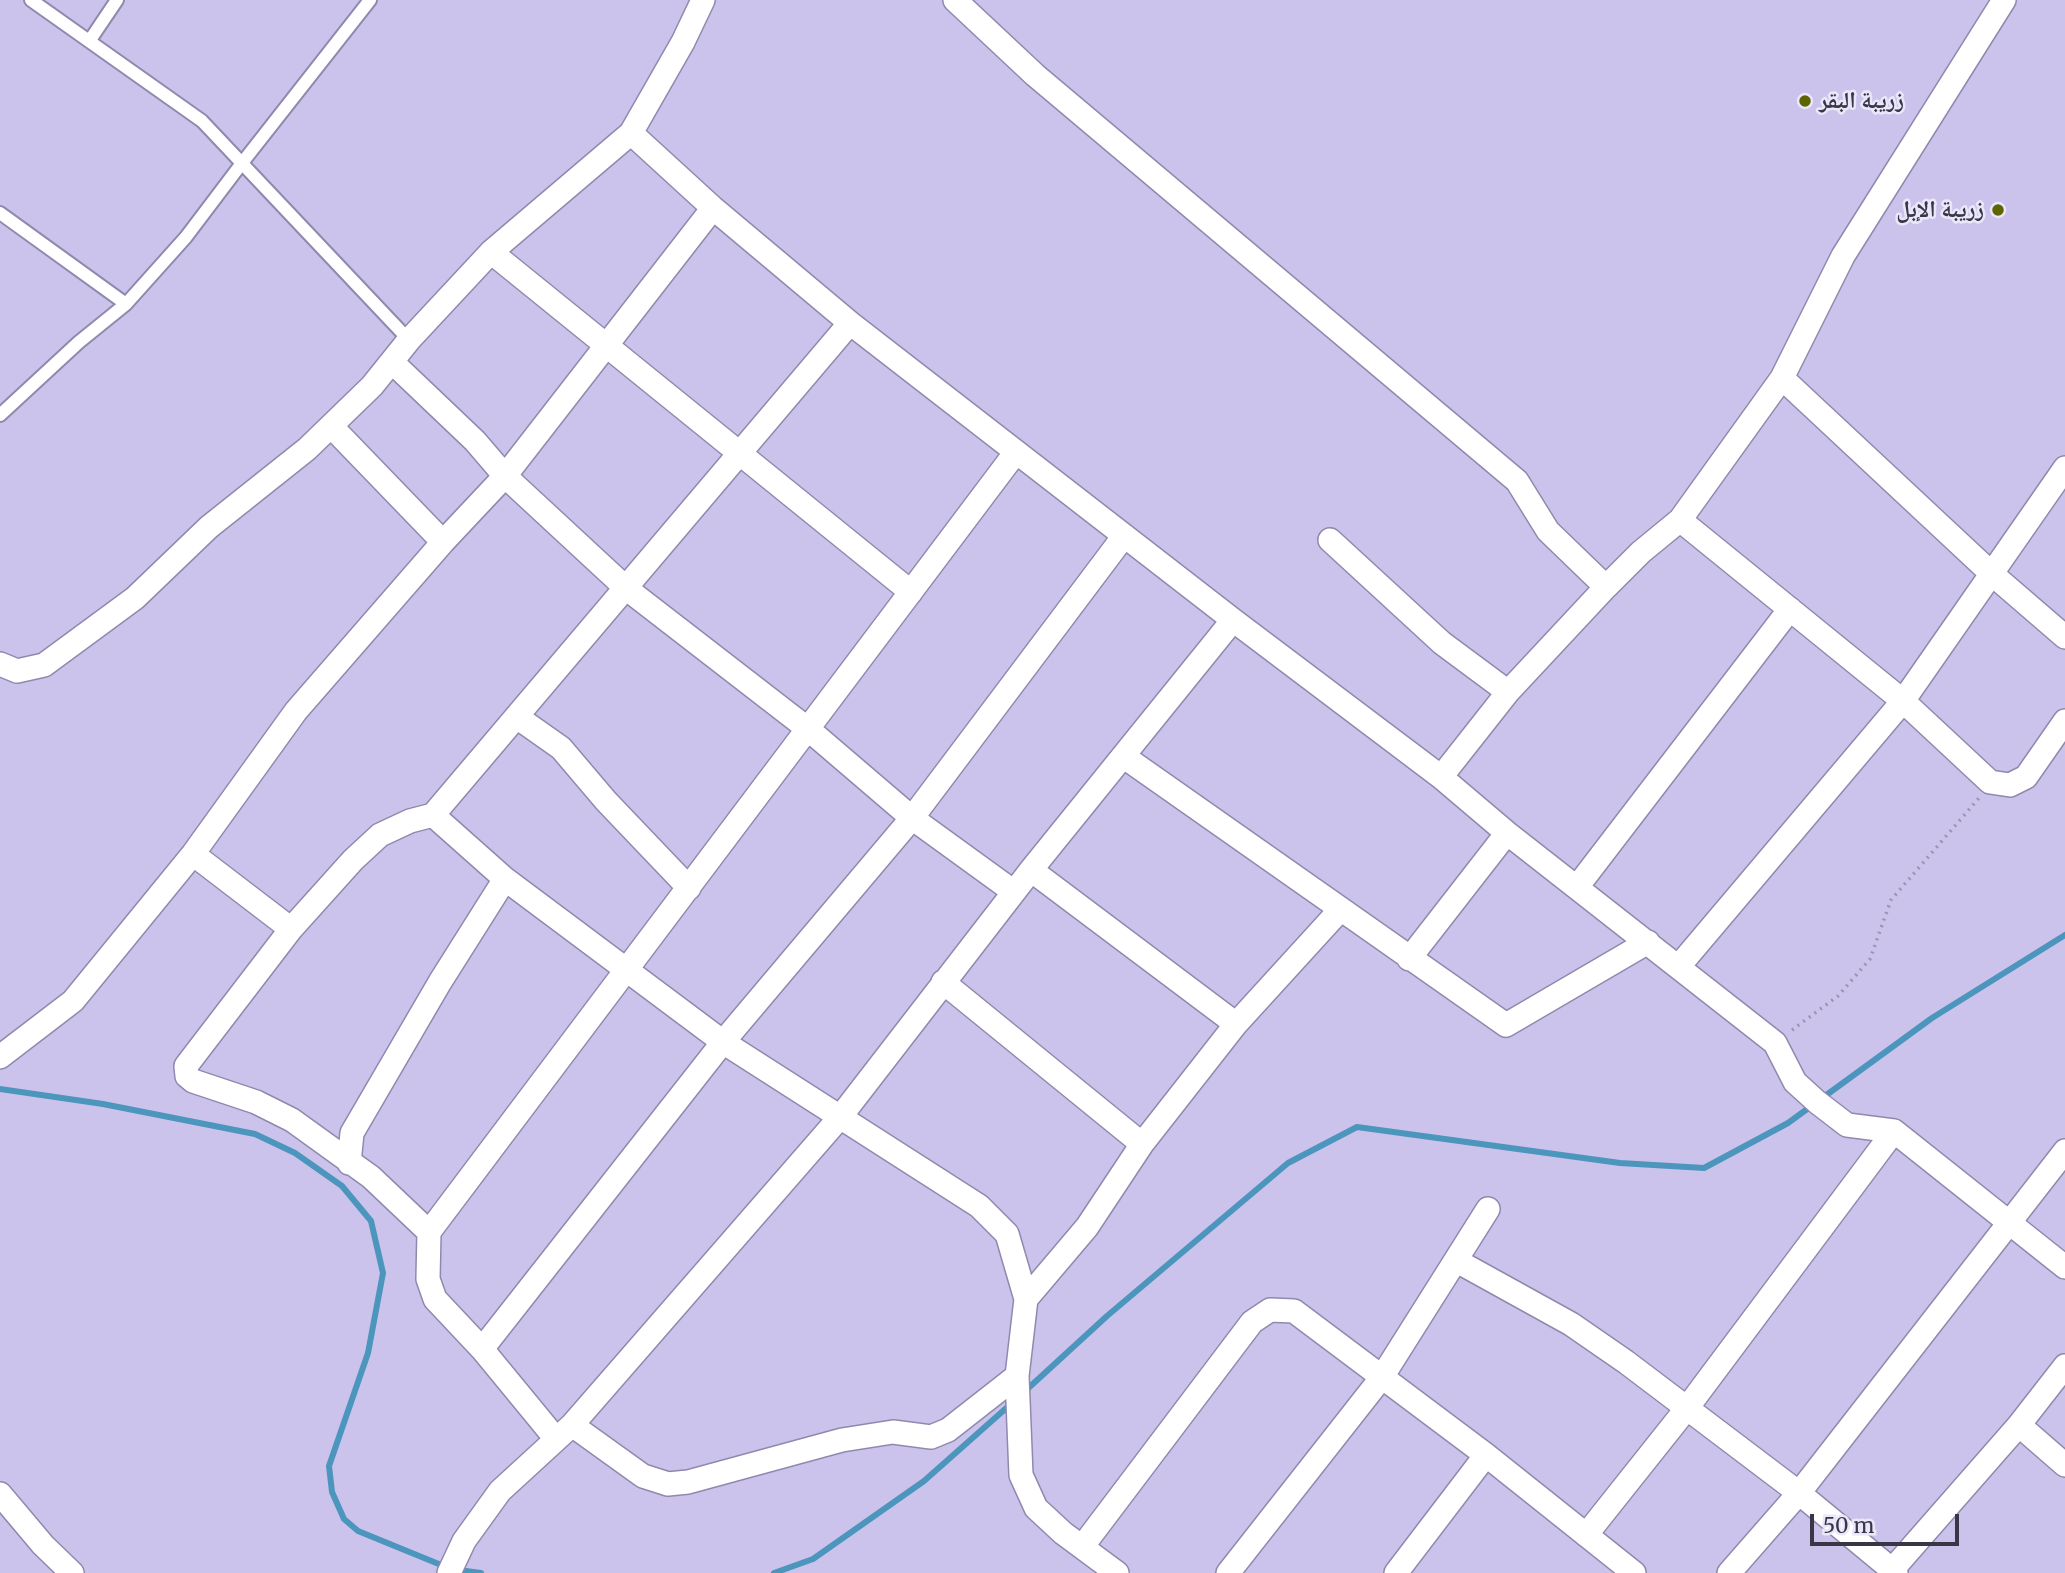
<!DOCTYPE html>
<meta charset="utf-8">
<style>
body{margin:0}
#map{position:relative;width:2065px;height:1573px;overflow:hidden;background:#cbc3eb;font-family:Merriweather,serif}
canvas{display:block}
.scale{position:absolute;left:1810px;top:1514px;width:149px;height:32px;box-sizing:border-box;border:4px solid #393646;border-top:0;padding-left:9px;font-size:21px;line-height:24px;white-space:nowrap;color:#393646;-webkit-text-stroke:5px #eae7fb;paint-order:stroke}
</style>
<div id="map">
<canvas width="2065" height="1573"></canvas>
<div class="scale">50 m</div>
</div>
<script>
const g = document.querySelector('canvas').getContext('2d');
g.lineJoin = 'round';
const shape = rows => new Path2D(rows.map(r => 'M' + r).join(''));
function trace(path, color, width, dash) { g.strokeStyle = color; g.lineWidth = width; g.lineCap = dash ? 'butt' : 'round'; g.setLineDash(dash || []); g.stroke(path); }
function label(font, color, halo, rows, align = 'center') {
  g.font = font + ' Merriweather,"Noto Naskh Arabic",serif'; g.lineWidth = 5; g.setLineDash([]); g.textBaseline = 'middle'; g.strokeStyle = halo; g.fillStyle = color; for (const [text, x, y, turn = 0] of rows) {
    g.save(); g.translate(x, y); g.rotate((+turn || 0) * Math.PI / 180); g.textAlign = isNaN(turn) ? turn : align; if (halo) g.strokeText(text, 0, 0); g.fillText(text, 0, 0); g.restore();
  }
}
trace(shape([
 [0,1089,103,1104,255,1134,295,1153,342,1186,371,1221,383,1273,368,1353,329,1466,332,1492,344,1519,358,1531,451,1569,481,1573],
 [1023,1393,1107,1316,1288,1163,1357,1127,1620,1163,1704,1168,1788,1123,1932,1018,2065,935],
 [774,1573,813,1559,924,1481,1012,1403]
]), '#4c95bc', 6);
const service = shape([
 [31,0,202,121,409,340],
 [90,40,117,0],
 [0,213,126,304],
 [0,415,79,342,126,304,186,237,242,163,370,0]
]);
const minor = shape([
 [955,0,1035,75,1517,481,1548,531,1606,587],
 [631,133,713,208,850,323,1233,620,1441,777,1507,833,1775,1043,1795,1082,1817,1102,1847,1125,1894,1131,2065,1267],
 [491,252,911,592],
 [392,362,475,441,505,476,627,589,808,729,912,818,1014,892],
 [1782,378,1992,574,2065,637],
 [331,426,443,542],
 [1680,520,1903,701,1990,782,2010,785,2026,777,2065,721],
 [1330,540,1442,643,1508,692],
 [0,664,17,671,44,665,135,598,209,527,307,449,372,386,409,340,491,252,631,133,683,42,703,0],
 [517,717,561,748,606,801,689,888],
 [1123,756,1506,1025,1648,942],
 [1441,777,1508,692,1606,587,1641,552,1680,520,1782,378,1843,256,2004,0],
 [433,815,505,879,723,1042,979,1206,1007,1234,1026,1299,1017,1376,1021,1475,1036,1508,1063,1533,1117,1573],
 [193,854,291,929],
 [1031,870,1236,1024],
 [1577,887,1790,609],
 [1409,959,1507,833],
 [1679,966,1903,701,2065,468],
 [943,982,1142,1144],
 [0,1057,73,1001,193,854,296,711,443,542,505,476,713,208],
 [349,1163,352,1133,440,982,505,879],
 [429,1232,371,1177,292,1120,256,1102,193,1081,187,1076,186,1066,291,929,353,860,380,835,410,821,433,815,850,323],
 [1457,1261,1571,1324,1626,1362,1799,1493,1896,1573],
 [1026,1299,1087,1227,1142,1144,1236,1024,1340,910],
 [482,1349,723,1042,912,818,1124,536],
 [572,1425,643,1476,668,1484,688,1482,842,1440,893,1432,931,1437,948,1430,1017,1376],
 [2019,1425,2065,1465],
 [556,1439,482,1349,435,1299,428,1279,429,1232,1016,452],
 [0,1494,43,1545,72,1573],
 [1586,1535,1687,1408,1894,1131],
 [1082,1547,1252,1322,1270,1310,1294,1311,1486,1455,1634,1573],
 [1892,1570,2019,1425,2065,1366],
 [449,1573,464,1541,500,1491,572,1425,841,1116,1031,870,1233,620],
 [1228,1573,1382,1377,1488,1209],
 [1396,1573,1486,1455],
 [1729,1573,1799,1493,2065,1151]
]);
trace(service, '#9089ae', 16);
trace(minor, '#9089ae', 26);
trace(shape([
 [1792,1030,1838,996,1870,959,1891,900,1979,798]
]), '#9b94b4', 3.5, [2, 5]);
trace(service, '#fff', 12);
trace(minor, '#fff', 23);
for (const [x, y, r, color] of [
 [1805,101,7,"#5e6400"],
 [1998,210,7,"#5e6400"]
]) { const dot = new Path2D(); dot.arc(x, y, r, 0, 2 * Math.PI); g.fillStyle = color; g.fill(dot); trace(dot, '#eae7fb', 2.5); }
label('bold 23px', '#393646', '#eae7fb', [
 ["زريبة البقر",1819,101],
 ["زريبة الإبل",1984,210,"right"]
], 'left');
</script>
